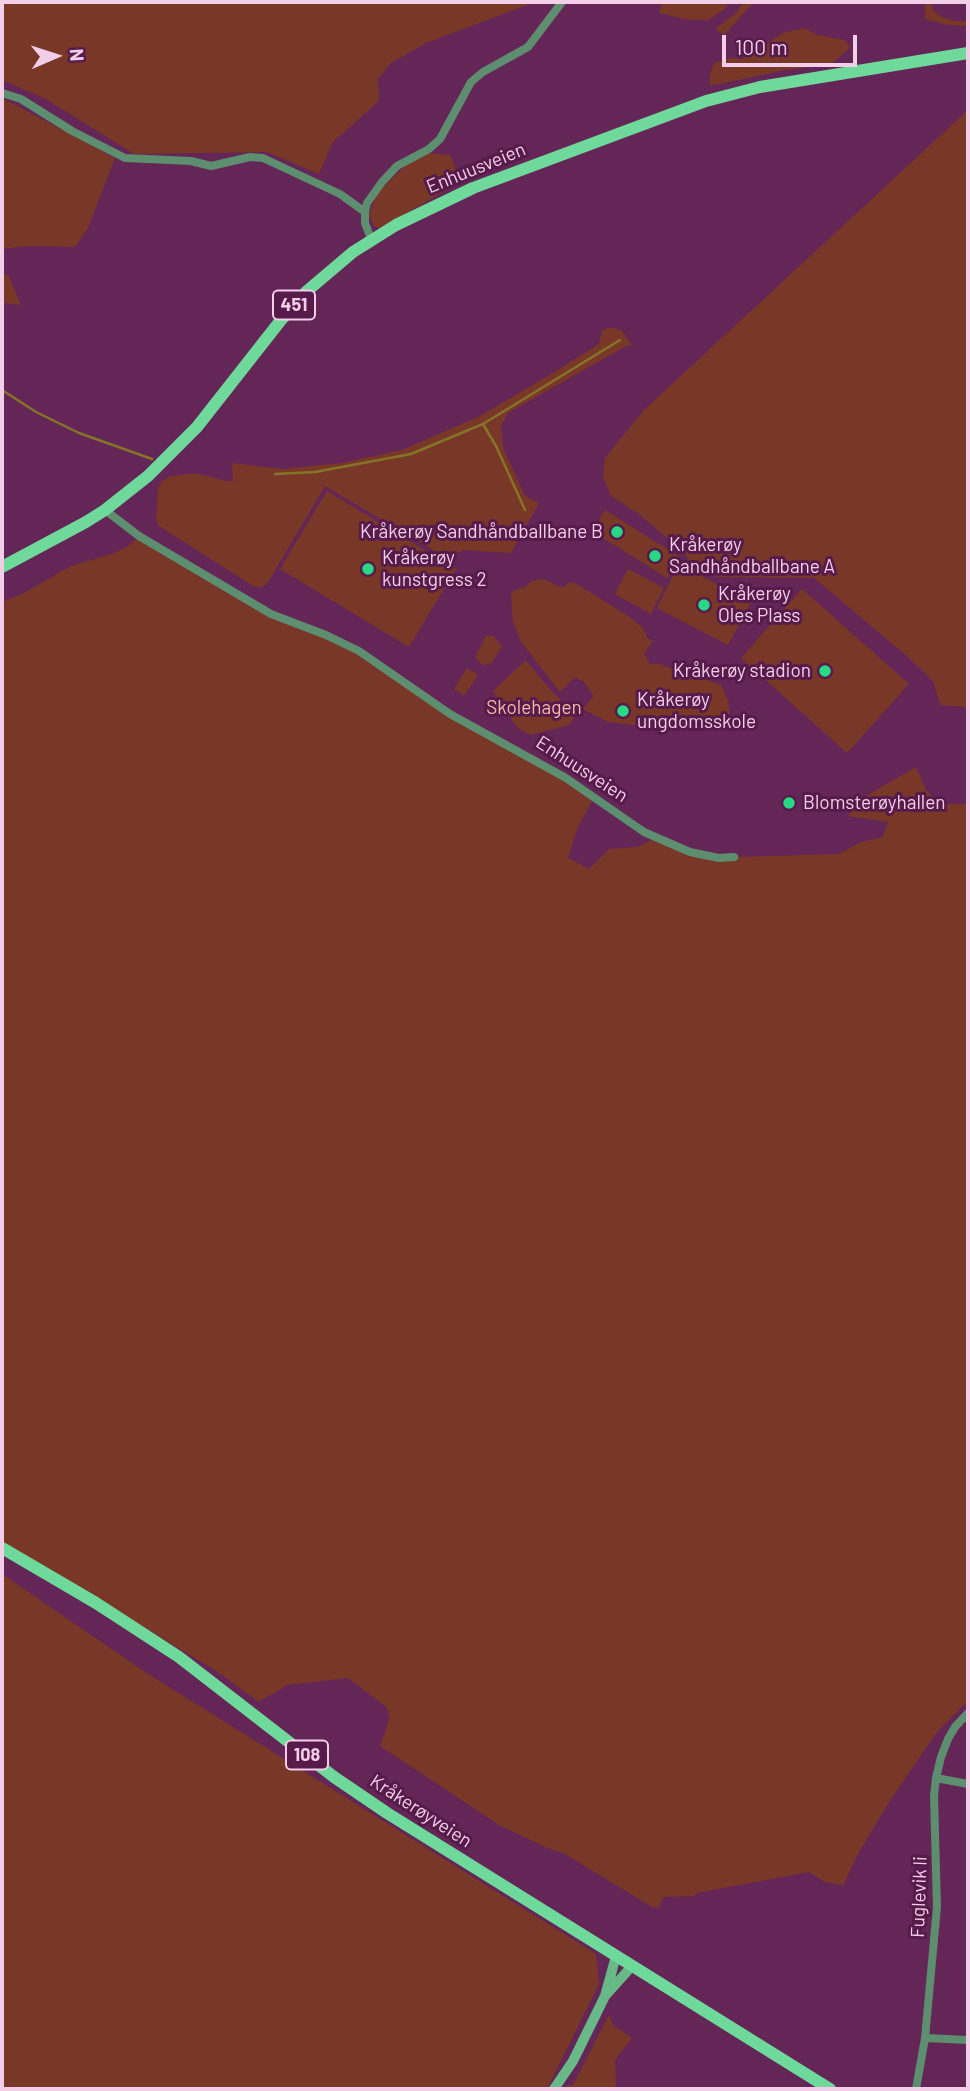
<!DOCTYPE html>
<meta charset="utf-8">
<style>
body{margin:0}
#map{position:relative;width:970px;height:2091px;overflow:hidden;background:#632656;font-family:Barlow,sans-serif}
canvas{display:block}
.frame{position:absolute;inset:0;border:4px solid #f3cee9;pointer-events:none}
.north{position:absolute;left:21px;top:21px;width:70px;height:70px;-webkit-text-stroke:5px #571b4b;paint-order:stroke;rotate:87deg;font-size:19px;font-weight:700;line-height:28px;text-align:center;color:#f3cee9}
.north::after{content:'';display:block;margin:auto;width:24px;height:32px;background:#f3cee9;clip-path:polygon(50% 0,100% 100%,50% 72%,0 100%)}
.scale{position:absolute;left:722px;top:35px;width:135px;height:32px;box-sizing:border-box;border:4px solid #f3cee9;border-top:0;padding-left:9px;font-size:21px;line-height:24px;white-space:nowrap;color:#f3cee9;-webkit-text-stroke:5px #571b4b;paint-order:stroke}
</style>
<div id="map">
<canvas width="970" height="2091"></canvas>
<div class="frame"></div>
<div class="north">N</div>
<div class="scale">100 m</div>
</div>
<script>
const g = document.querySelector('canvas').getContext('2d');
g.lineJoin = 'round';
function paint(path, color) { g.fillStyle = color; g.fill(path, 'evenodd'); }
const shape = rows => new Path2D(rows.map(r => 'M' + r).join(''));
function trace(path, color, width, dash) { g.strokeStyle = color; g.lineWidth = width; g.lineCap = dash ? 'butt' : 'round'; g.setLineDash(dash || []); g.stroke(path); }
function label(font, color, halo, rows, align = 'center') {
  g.font = font + ' Barlow,sans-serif'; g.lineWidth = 6; g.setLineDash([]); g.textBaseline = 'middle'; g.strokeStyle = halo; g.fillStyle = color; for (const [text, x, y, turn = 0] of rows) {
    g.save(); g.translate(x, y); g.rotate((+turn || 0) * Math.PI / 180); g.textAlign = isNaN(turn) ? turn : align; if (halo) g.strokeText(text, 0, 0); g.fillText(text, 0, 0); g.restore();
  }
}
paint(shape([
 [2,2,535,2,426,43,391,63,378,79,379,101,333,142,319,174,267,152,134,154,46,99,2,80],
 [662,2,729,2,726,8,708,20,690,20,659,13],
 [744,2,754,2,724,35,715,29,736,13],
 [925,2,931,2,933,10,940,16,954,21,968,21,968,26,949,25,925,19],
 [804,28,818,35,844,40,851,47,830,65,785,70,710,86,710,75,714,63,732,58,743,59,783,33],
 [2,98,115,158,88,228,75,247,26,246,2,249],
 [968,110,968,707,940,705,933,681,908,657,814,578,715,577,694,566,683,552,639,514,611,496,603,477,605,458,644,410],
 [427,153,450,155,461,182,380,228,374,226,369,215,377,193,406,165],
 [2,274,8,275,21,305,2,303],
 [607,328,616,328,622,331,632,345,626,346,508,413,501,426,503,447,525,496,539,503,511,553,463,550,448,559,325,486,267,584,261,587,253,586,159,526,156,519,158,488,161,482,169,477,185,474,199,474,226,481,233,481,232,463,282,469,342,463,402,450,480,416,548,376,599,344,602,331],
 [327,491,456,569,409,647,280,569],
 [605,510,680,557,667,578,592,531],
 [139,536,271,614,326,635,426,698,594,797,577,829,568,858,589,869,609,849,637,847,656,838,690,852,734,857,839,854,861,842,883,837,888,822,848,816,861,799,916,767,926,790,940,804,968,804,968,1701,937,1732,889,1802,859,1852,843,1885,825,1882,809,1872,697,1893,694,1896,664,1897,658,1908,652,1907,565,1854,545,1847,499,1825,380,1746,389,1720,388,1710,384,1705,348,1678,287,1685,259,1702,215,1670,2,1543,2,602,24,593,71,566,112,554,127,547],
 [679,564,751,602,728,645,657,608],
 [628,569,664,588,651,614,615,594],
 [544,579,559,587,565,587,568,582,575,583,631,618,644,629,647,638,653,641,644,654,650,664,659,664,721,685,728,700,730,713,712,724,685,729,664,729,608,722,583,709,594,696,583,681,575,677,560,692,521,642,513,622,511,592,525,587,532,581],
 [802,589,909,684,847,753,741,658],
 [486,636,493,636,502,646,491,664,482,665,475,657],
 [526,660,548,687,572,712,574,718,569,725,530,735,517,727,493,691],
 [467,668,478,675,464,696,454,689],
 [2,1574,145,1672,596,1954,599,1984,547,2089,2,2089],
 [609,2015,613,2025,632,2038,615,2060,616,2089,565,2089,568,2085,573,2085]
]), '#793827');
trace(shape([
 [2,390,36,412,79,433,152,459],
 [483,424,496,446,525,510],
 [275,474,315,472,411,454,483,424,620,340]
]), '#857327', 2.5);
trace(shape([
 [2,93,21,99,72,131,125,158,191,161,211,166,250,157,263,158,340,194,365,212],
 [371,239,365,223,365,212,367,203,382,182,397,166,429,149,440,139,471,82,483,72,528,47,562,2],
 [105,510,139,536,271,614,326,635,359,651,450,714,566,778,644,832,690,852,719,858,734,857],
 [936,1778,968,1784],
 [925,2038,968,2040],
 [916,2089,925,2038,937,1907,934,1796,936,1778,941,1757,948,1739,955,1727,968,1713]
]), '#5d8e6f', 8);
trace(shape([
 [605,1996,632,1966],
 [554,2089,573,2061,605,1996,616,1956]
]), '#68b888', 10);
trace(shape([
 [2,567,86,522,105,510,148,476,197,427,281,320,307,291,353,252,396,225,473,188,706,101,760,87,968,53],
 [2,1548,96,1603,179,1657,334,1777,387,1813,830,2089]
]), '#6fd99b', 12);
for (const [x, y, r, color] of [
 [617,532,7,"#29d885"],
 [655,556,7,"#29d885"],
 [368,569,7,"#29d885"],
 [704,605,7,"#29d885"],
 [825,671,7,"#29d885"],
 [623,711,7,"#29d885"],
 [789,803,7,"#29d885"]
]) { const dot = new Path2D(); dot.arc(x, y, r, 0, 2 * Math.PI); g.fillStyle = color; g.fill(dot); trace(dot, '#571b4b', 2.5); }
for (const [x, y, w] of [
 [294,305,42],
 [307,1755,42]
]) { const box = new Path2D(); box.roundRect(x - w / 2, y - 14.5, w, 29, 5); g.fillStyle = '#571b4b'; g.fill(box); trace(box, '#f3cee9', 2); }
label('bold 18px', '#f3cee9', null, [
 ["451",294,305],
 ["108",307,1755]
]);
label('19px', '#f3cee9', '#571b4b', [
 ["Enhuusveien",476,168,-22],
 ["Enhuusveien",582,769,33],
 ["Kråkerøyveien",421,1811,33],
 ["Fuglevik li",919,1897,-88]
]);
label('19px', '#f3cee9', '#571b4b', [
 ["Kråkerøy Sandhåndballbane B",603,532,"right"],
 ["Kråkerøy",669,545],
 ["Sandhåndballbane A",669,567],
 ["Kråkerøy",382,558],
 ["kunstgress 2",382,580],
 ["Kråkerøy",718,594],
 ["Oles Plass",718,616],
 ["Kråkerøy stadion",811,671,"right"],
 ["Kråkerøy",637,700],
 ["ungdomsskole",637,722],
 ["Blomsterøyhallen",803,803]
], 'left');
label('19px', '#f6b9a8', '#571b4b', [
 ["Skolehagen",534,708]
]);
</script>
